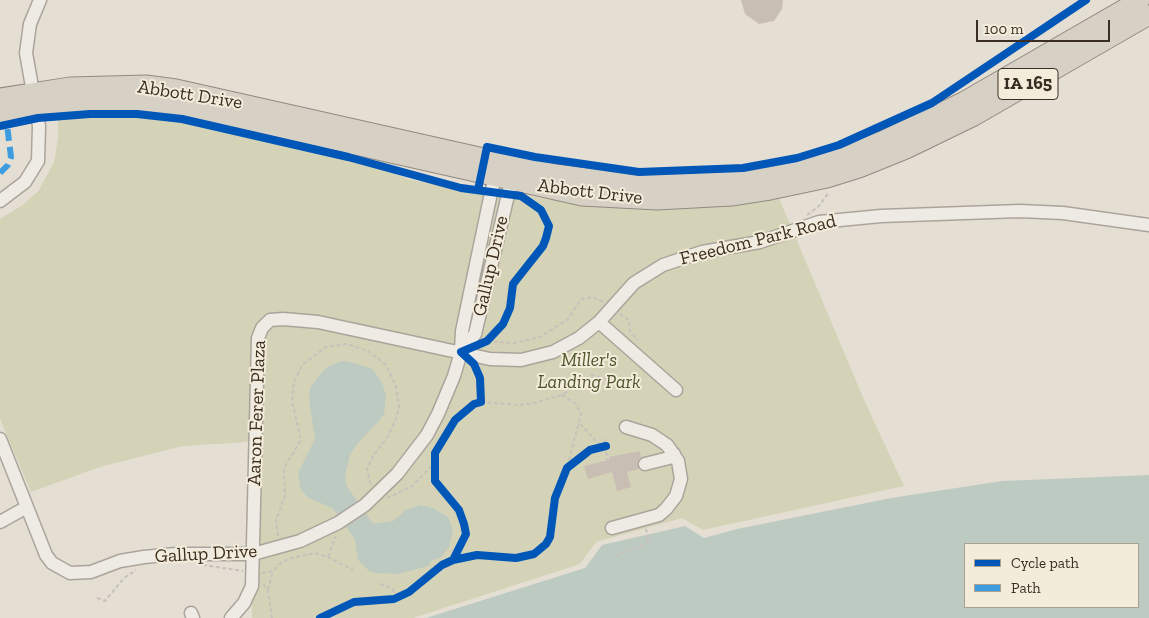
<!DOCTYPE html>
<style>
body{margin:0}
#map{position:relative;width:1149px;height:618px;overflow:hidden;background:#e5dfd3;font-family:"Zilla Slab",serif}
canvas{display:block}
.legend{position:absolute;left:964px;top:543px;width:175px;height:65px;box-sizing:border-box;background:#f4ecdb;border:1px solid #aaa091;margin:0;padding:6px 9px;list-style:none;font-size:15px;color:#3a2d23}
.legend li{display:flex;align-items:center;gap:10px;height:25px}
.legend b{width:25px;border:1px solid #aaa091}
.scale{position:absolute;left:976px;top:20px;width:134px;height:22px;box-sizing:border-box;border:2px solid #3a2d23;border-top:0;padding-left:6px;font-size:15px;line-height:18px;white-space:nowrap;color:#3a2d23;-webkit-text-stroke:4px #f4ecdb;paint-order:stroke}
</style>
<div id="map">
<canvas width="1149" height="618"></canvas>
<ul class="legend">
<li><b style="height:6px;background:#0057b8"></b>Cycle path</li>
<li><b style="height:6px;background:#3e9de0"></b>Path</li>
</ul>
<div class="scale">100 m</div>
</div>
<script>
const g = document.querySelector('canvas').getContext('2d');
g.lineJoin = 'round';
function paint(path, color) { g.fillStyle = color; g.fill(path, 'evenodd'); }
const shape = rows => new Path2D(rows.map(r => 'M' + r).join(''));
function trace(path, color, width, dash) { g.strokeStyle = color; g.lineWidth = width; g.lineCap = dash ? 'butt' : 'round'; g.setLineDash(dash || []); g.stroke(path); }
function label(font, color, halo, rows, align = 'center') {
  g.font = font + ' "Zilla Slab",serif'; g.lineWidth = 4; g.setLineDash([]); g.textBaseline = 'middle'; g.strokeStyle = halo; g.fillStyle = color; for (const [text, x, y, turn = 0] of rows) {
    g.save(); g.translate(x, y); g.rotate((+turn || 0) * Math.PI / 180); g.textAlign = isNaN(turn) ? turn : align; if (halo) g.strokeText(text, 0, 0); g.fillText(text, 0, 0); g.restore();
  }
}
paint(shape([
 [90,114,137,114,182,119,359,160,411,180,607,207,662,209,730,206,779,198,865,402,904,486,703,530,682,518,596,542,580,564,413,618,252,618,249,442,183,446,100,467,31,492,0,419,0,219,24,204,39,190,54,162,58,138,58,116]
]), '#d4d3b7');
paint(shape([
 [342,361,355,363,372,369,382,382,386,396,384,414,379,421,357,444,350,455,345,476,346,485,373,524,393,521,406,510,420,505,433,508,448,517,453,530,449,547,440,558,432,560,428,566,398,574,377,573,369,571,358,560,355,540,339,516,332,508,307,497,300,488,298,473,315,439,309,399,310,388,323,371,329,366],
 [1149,475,1149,618,426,618,585,568,602,545,685,526,704,538,737,529,891,498,1002,481],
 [1138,544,1138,607,965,607,965,544]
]), '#bdcac2');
paint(shape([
 [741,0,783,0,782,9,774,21,759,24,745,14],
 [640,451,641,457,637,462,639,469,627,472,631,487,617,491,612,472,588,479,584,466,609,460,609,457]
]), '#c9beb4');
const minor = shape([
 [0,201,25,182,38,161,39,126,26,53,30,24,40,0],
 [599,322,676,390],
 [461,352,475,334,508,195,511,181,509,174],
 [0,439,46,555,52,563,70,573,91,572,120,561,144,557,176,554,253,554,300,541,338,523,365,505,397,474,427,435,438,414,454,376,461,352,462,331,491,193,495,178,500,170],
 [645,464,669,458,674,454],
 [0,522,27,507],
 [612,528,659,515,666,509,676,496,681,479,678,461,667,445,652,435,626,427],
 [191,613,193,618],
 [231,618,244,603,252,586,258,338,262,328,270,320,283,319,318,322,490,359,521,360,553,352,579,338,599,322,634,283,663,265,702,252,760,242,819,222,881,216,1020,211,1063,213,1149,225]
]);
const highway = shape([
 [0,98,70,87,146,85,176,89,555,174,621,182,694,183,763,175,797,168,851,153,884,140,963,102,1140,0],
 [0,115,73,104,145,102,200,110,582,196,657,200,731,196,770,190,827,178,859,168,906,149,974,116,1149,15]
]);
trace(minor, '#aba49b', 15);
trace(highway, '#918a82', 21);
trace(shape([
 [807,215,819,206,829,192],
 [620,314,629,320,630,331,638,340],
 [487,341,514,343,540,337,568,319,581,299,592,297,604,302],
 [562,395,576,404,581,414,567,468],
 [481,402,519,405,534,403,562,395,592,375,610,380],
 [580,424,597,442,606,446],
 [605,439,607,460],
 [387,498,411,487,434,464],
 [278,536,276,520,285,496,284,468,301,440,292,401,294,382,302,365,326,347,347,344,368,351,386,365,396,386,399,407,396,419,387,438,373,456,367,469,371,486],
 [616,556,649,542,646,529],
 [328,557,336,536],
 [203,565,243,571],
 [262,573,273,571,282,562,291,558,315,553,328,557,353,570],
 [263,584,268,590,272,618],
 [380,584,392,588,397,597],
 [268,590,273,571],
 [97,598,105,601,124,578,136,570]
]), '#c6c2bb', 2, [4, 2.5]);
trace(minor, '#eeeae4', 12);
trace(highway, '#d7d0c5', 19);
trace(shape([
 [0,173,8,165,11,157,7,125]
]), '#3e9de0', 6, [12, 6]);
trace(shape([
 [0,126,38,118,90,114,137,114,182,119,348,157,461,188,521,196,541,210,549,226,546,238,543,246,513,284,510,308,503,324,487,341,461,352,474,364,480,378,481,402,474,404,455,420,435,453,435,481,459,510,464,524,466,534,453,560],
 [478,190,487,147,535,157,639,172,743,168,797,158,839,145,932,103,1086,0],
 [320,618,354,602,394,599,409,592,442,565,453,560,477,555,516,558,534,554,546,544,550,537,555,498,567,468,590,450,606,446]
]), '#0057b8', 8);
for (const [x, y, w] of [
 [1028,84,60]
]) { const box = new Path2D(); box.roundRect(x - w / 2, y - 15.5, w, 31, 4); g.fillStyle = '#f4ecdb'; g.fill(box); trace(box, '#3a2d23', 1); }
label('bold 18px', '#3a2d23', null, [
 ["IA 165",1028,84]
]);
label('19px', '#3a2d23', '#f4ecdb', [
 ["Abbott Drive",190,95,9],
 ["Abbott Drive",590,192,7],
 ["Freedom Park Road",758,240,-14],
 ["Gallup Drive",491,266,-77],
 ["Aaron Ferer Plaza",257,413,-88],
 ["Gallup Drive",206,554,-3]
]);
label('italic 19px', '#4c552b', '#f4ecdb', [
 ["Miller's",589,361],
 ["Landing Park",589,383]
]);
</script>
